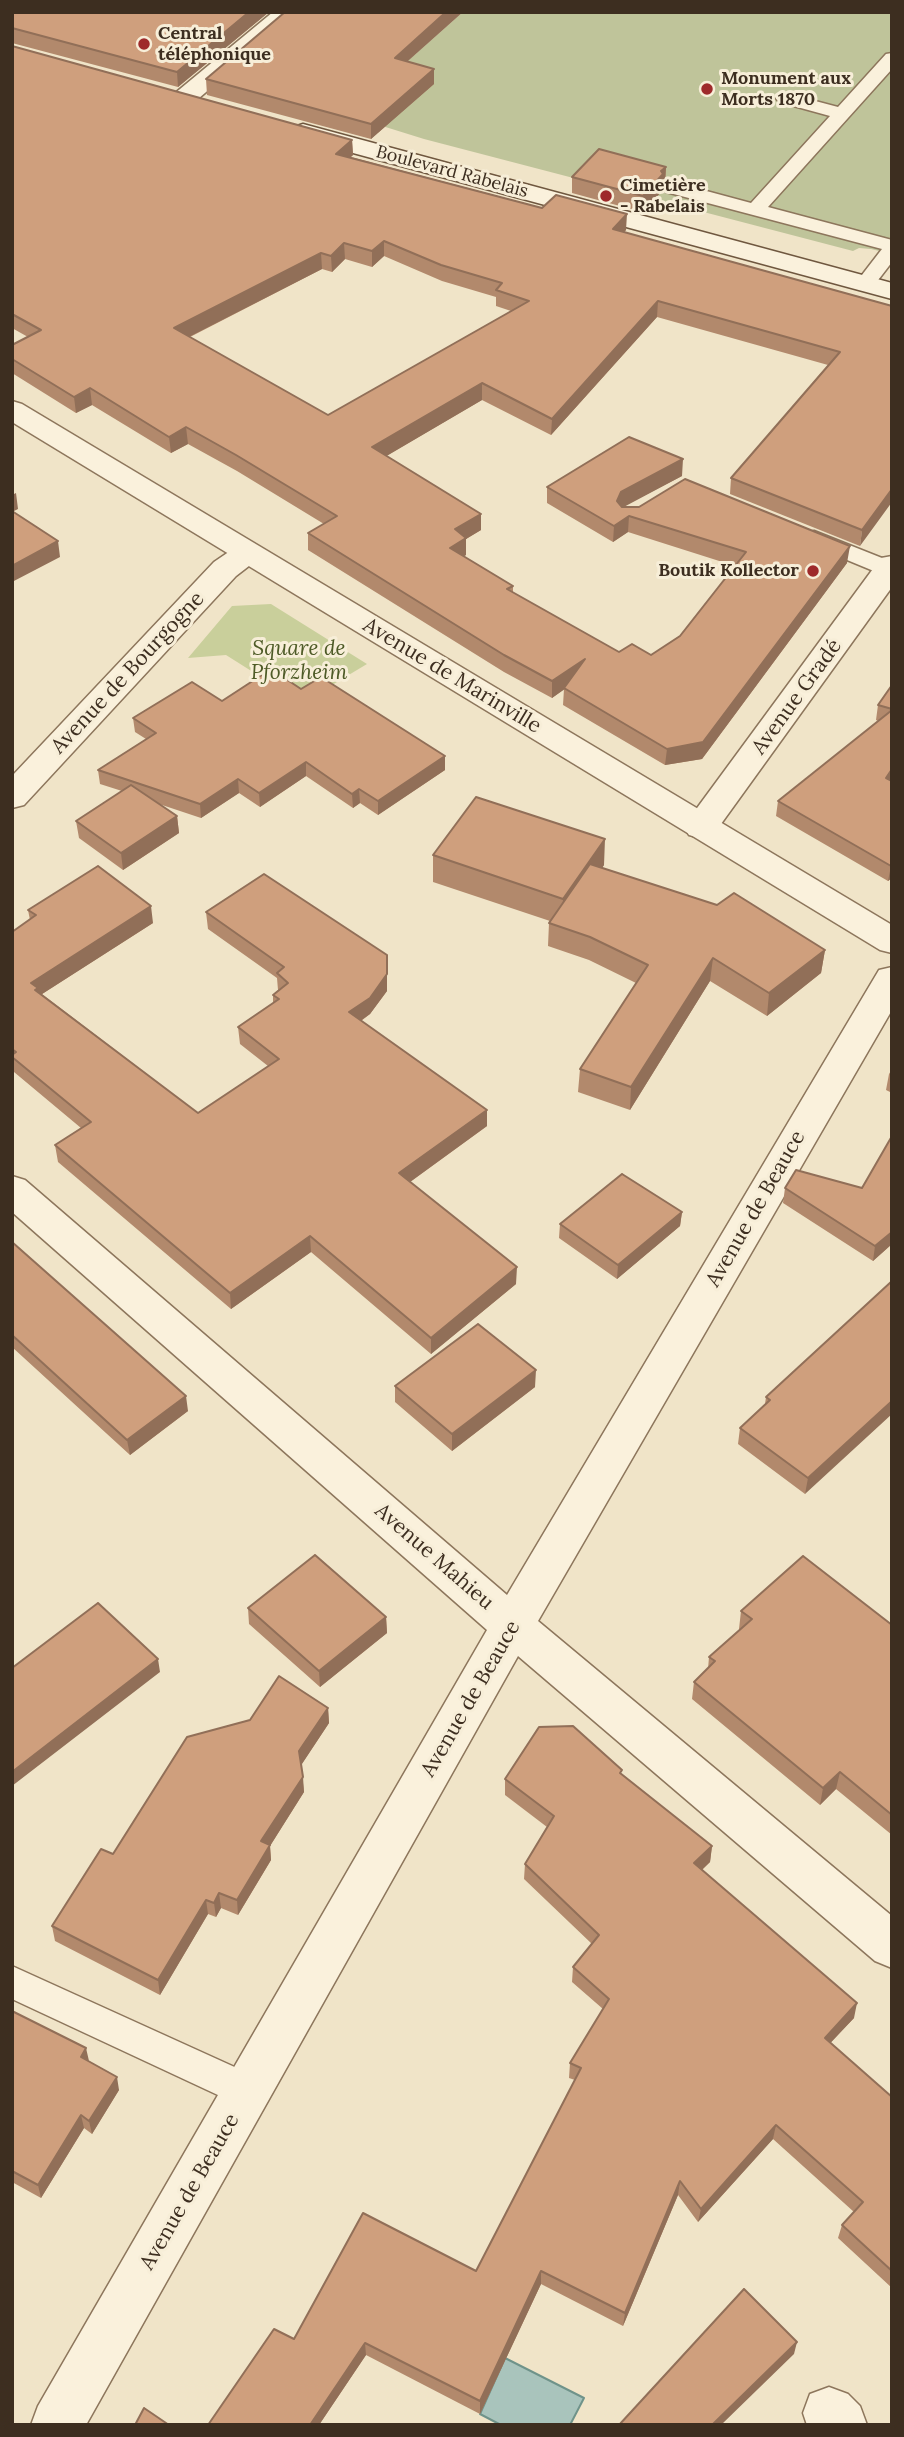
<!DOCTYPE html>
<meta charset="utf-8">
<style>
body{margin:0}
#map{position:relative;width:904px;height:2437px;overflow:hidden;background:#f0e4c8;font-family:Lora,serif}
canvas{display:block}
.frame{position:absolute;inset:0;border:14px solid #3d2e20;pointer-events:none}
</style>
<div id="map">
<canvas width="904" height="2437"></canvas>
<div class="frame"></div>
</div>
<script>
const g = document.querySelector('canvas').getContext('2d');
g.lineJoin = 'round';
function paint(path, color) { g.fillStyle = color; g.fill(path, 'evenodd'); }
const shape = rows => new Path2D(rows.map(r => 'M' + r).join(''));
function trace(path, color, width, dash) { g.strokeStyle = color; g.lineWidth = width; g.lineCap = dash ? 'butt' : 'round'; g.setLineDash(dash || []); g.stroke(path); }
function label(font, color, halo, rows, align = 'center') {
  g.font = font + ' Lora,serif'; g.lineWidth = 6; g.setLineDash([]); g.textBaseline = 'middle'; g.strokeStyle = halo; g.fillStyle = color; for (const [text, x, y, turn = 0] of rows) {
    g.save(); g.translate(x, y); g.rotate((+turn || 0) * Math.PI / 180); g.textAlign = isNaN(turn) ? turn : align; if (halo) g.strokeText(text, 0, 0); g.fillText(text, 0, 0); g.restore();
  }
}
paint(shape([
 [271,604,367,664,302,703,226,655,188,658,232,606]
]), '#c9cf9b');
paint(shape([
 [463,12,892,12,892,254,871,249,859,248,853,251,424,139,347,115]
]), '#bfc49a');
const water = shape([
 [505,2358,584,2398,570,2425,501,2425,480,2414,505,2358]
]);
paint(water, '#a9c4bc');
trace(water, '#6f938a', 2);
const service = shape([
 [892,53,892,69,768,207,892,240,892,262,872,288,865,290,858,288,855,284,882,249,666,192,663,188,673,182,751,203,830,116,779,102,776,98,779,94,785,93,838,107,886,54,892,53],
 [814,531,892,562,892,575,881,574,806,543,803,538,806,533,814,531],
 [12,1966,261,2079,266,2091,261,2103,248,2108,235,2103,12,1999,12,1966]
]);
const minor = shape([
 [273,12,300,12,192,104,183,107,174,104,170,99,174,94,273,12],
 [247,544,258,547,262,553,258,559,236,576,24,805,12,808,12,776,214,562,236,547,247,544],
 [892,556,892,587,713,835,701,838,689,835,684,827,689,819,881,558,892,556],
 [892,967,892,1010,538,1621,892,1916,892,1968,875,1961,518,1656,86,2425,31,2425,38,2406,487,1630,12,1212,12,1176,25,1180,507,1595,879,970,892,967],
 [829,2387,848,2394,860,2406,867,2425,807,2425,803,2413,810,2394,829,2387]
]);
const tertiary = shape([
 [12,401,22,404,892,925,892,953,880,950,12,422,12,401]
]);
const secondary = shape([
 [303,124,892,283,892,299,294,137,290,132,294,127,303,124]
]);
trace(service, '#8d765c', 3);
trace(minor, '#8d765c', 3);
trace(tertiary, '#8d765c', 3);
trace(secondary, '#6f573f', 3);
paint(service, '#faf1dc');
paint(minor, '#faf1dc');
paint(tertiary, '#faf1dc');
paint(secondary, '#faf1dc');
paint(shape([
 [12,12,269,12,178,87,12,43],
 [12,46,352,140,353,155,351,157,626,230,624,232,892,306,860,546,730,494,731,478,828,365,657,317,551,435,482,400,386,456,481,514,481,530,466,539,466,555,463,556,513,586,513,593,619,652,651,655,680,636,735,566,628,532,613,542,547,503,547,487,682,476,622,507,847,563,702,759,665,765,563,705,564,689,552,698,504,672,308,550,308,533,324,524,237,471,188,444,171,453,92,405,76,413,12,373,12,345,28,337,12,328],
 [384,256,442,281,496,297,496,306,511,311,328,415,190,337,322,269,332,272,345,259,372,267],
 [407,61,434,69,434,84,371,139,207,95,206,79],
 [666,167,665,184,662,186,662,191,642,212,572,193,572,177],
 [892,685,892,878,888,881,776,816,778,801,878,721,876,720,878,705],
 [301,689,445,770,378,815,360,803,353,808,306,776,260,807,239,793,201,818,159,804,177,816,179,833,123,870,79,838,76,821,122,791,100,784,98,770,146,739,135,732,133,718,222,701],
 [433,855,604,865,602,868,825,950,821,973,767,1016,710,981,630,1110,578,1092,580,1069,636,983,589,960,548,946,549,923,550,921,433,882],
 [28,910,153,923,42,994,198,1113,268,1066,240,1044,238,1027,273,1003,273,995,278,990,277,978,208,929,206,912,387,991,370,1014,361,1021,487,1126,410,1182,516,1284,431,1354,311,1252,231,1309,58,1162,55,1145,81,1128,14,1072,12,1065,12,932,30,920],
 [892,1069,892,1093,886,1090,889,1074],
 [785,1188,892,1244,873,1261,783,1203],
 [682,1212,680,1226,617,1279,559,1238,560,1224],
 [12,1242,188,1411,130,1455,12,1347],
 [892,1281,805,1494,738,1444,740,1428,765,1404,766,1397],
 [395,1386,535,1387,452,1451,395,1402],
 [248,1608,386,1617,387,1633,320,1687,249,1624],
 [741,1611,892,1625,892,1835,836,1789,820,1805,692,1699,694,1682,708,1669,709,1657,740,1630,739,1629],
 [328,1708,329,1723,301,1765,304,1792,270,1846,271,1860,238,1915,221,1908,216,1917,208,1914,160,1995,55,1941,52,1926,113,1854],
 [622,1774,712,1846,710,1862,702,1870,854,2018,830,2043,892,2097,892,2288,838,2238,842,2225,854,2212,773,2139,698,2222,678,2195,623,2326,541,2284,480,2414,366,2355,319,2425,208,2425,294,2339,476,2271,575,2080,569,2078,570,2063,603,2009,572,1982,573,1967,592,1944,524,1879,525,1864,547,1827,505,1795,505,1779],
 [12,2011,88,2061,119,2090,92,2134,84,2128,41,2198,12,2182]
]), '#b2896c');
paint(shape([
 [249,12,269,12,178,87,177,72],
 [446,12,463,12,399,69,395,58],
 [434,69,434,84,371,139,371,124],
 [352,140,353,155,337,169,336,154],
 [666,167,665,184,662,186,662,191,642,212,643,196,661,171],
 [627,214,626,230,612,245,613,229],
 [384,241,384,256,372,267,372,251],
 [344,243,345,259,332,272,331,256],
 [321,253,322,269,175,344,174,328],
 [658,301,657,317,551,435,552,419],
 [482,383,482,400,373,464,372,447],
 [90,388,92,405,76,413,74,397],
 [186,427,188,444,171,453,169,437],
 [683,459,682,476,620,509,617,501,621,492],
 [892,489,892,502,860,546,862,530],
 [16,493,18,509,12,512,12,495],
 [481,514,481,530,466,539,466,555,450,565,450,548,455,529],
 [629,516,628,532,613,542,614,526],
 [58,541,60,557,12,582,12,566],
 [850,546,847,563,702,759,665,765,667,749],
 [585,659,585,675,552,698,552,681],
 [445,756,445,770,378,815,378,801],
 [306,762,306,776,260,807,259,793],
 [892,769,892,781,886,778],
 [238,779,239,793,201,818,200,804],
 [359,789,360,803,353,808,352,794],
 [177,816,179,833,123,870,121,853],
 [605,839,604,865,562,925,563,899],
 [892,865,892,878,888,881,891,866],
 [151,906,153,923,39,996,31,983],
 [825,950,821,973,767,1016,769,993],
 [387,955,387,991,370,1014,349,1029,349,1012],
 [713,958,710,981,630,1110,631,1087],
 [487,1110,487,1126,399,1190,399,1173],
 [682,1212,680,1226,617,1279,618,1265],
 [892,1232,892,1244,873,1261,875,1246],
 [310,1236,311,1252,231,1309,230,1293],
 [517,1267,516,1284,431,1354,431,1338],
 [536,1370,535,1387,452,1451,452,1434],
 [186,1396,188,1411,130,1455,127,1440],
 [892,1401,892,1414,805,1494,808,1478],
 [386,1617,387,1633,320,1687,319,1671],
 [158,1659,160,1672,12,1786,12,1772],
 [328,1708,329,1723,300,1767,299,1751],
 [840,1772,836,1789,820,1805,823,1788],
 [303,1777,304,1792,270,1846,271,1860,238,1915,237,1900,261,1841],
 [712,1846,710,1862,692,1879,694,1863],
 [219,1893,221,1908,216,1917,214,1903],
 [206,1900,208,1914,160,1995,158,1980],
 [857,2003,854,2018,821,2053,825,2038],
 [86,2048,89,2061,81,2057],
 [117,2077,119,2090,92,2134,89,2121],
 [81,2115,84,2128,41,2198,38,2185],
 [776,2125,773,2139,698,2222,701,2209],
 [680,2181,678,2195,623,2326,625,2313],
 [541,2271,541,2284,480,2414,480,2401],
 [797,2342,794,2354,721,2425,712,2425],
 [365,2343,366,2355,319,2425,310,2425]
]), '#916f58');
const building = shape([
 [12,12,249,12,177,72,12,28,12,12],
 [285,12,446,12,395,58,434,69,371,124,206,79,285,12],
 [12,46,352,140,336,154,542,208,556,195,627,214,613,229,892,306,892,489,862,530,731,478,840,352,658,301,552,419,482,383,372,447,481,514,455,529,466,538,450,548,513,586,507,589,619,652,632,644,651,655,680,636,746,552,629,516,614,526,547,487,629,437,683,459,621,492,617,501,622,507,639,507,685,479,850,546,703,742,667,749,564,688,585,659,552,681,504,655,308,533,337,516,236,455,186,427,169,437,90,388,74,397,12,359,12,345,41,330,12,314,12,46],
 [384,241,441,265,502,283,496,290,529,301,328,415,174,328,321,253,331,256,344,243,372,251,384,241],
 [599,149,666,167,661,171,663,174,643,196,572,177,599,149],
 [12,511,58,541,12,566,12,511],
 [271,669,301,689,321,677,445,756,378,801,359,789,352,794,306,762,259,793,238,779,200,804,98,770,156,733,133,718,192,682,222,701,271,669],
 [892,685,892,709,878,705,892,685],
 [892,710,892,769,886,778,892,781,892,865,891,866,778,801,892,710],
 [131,785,177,816,121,853,76,821,131,785],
 [476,797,605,839,563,899,433,855,476,797],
 [590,864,717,905,734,893,825,950,769,993,713,958,631,1087,580,1069,648,965,590,937,549,923,590,864],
 [98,866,151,906,31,983,38,988,35,990,198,1113,279,1059,238,1027,279,999,273,995,288,983,277,973,284,967,206,912,264,874,387,955,387,974,370,998,349,1012,487,1110,399,1173,517,1267,431,1338,310,1236,230,1293,55,1145,91,1122,12,1057,12,1055,16,1052,12,1049,12,932,36,915,28,910,98,866],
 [892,1136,892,1232,875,1246,785,1188,796,1170,862,1188,892,1136],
 [622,1174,682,1212,618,1265,560,1224,622,1174],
 [12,1242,186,1396,127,1440,12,1335,12,1242],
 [892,1281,892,1401,808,1478,740,1428,770,1400,766,1397,892,1281],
 [478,1324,536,1370,452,1434,395,1386,478,1324],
 [315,1555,386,1617,319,1671,248,1608,315,1555],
 [803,1556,892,1625,892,1815,840,1772,823,1788,694,1682,715,1661,709,1657,752,1619,741,1611,803,1556],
 [98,1603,158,1659,12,1772,12,1668,98,1603],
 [279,1676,328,1708,299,1751,303,1777,261,1841,270,1845,237,1900,219,1893,214,1903,206,1900,158,1980,52,1926,101,1849,113,1854,187,1737,250,1720,279,1676],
 [573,1726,622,1770,620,1773,712,1846,694,1863,857,2003,825,2038,892,2097,892,2271,842,2225,863,2202,776,2125,701,2209,680,2181,625,2313,541,2271,480,2401,365,2343,310,2425,208,2425,274,2329,294,2339,363,2213,476,2271,581,2068,570,2063,609,1999,573,1967,599,1935,525,1864,554,1816,505,1779,539,1727,573,1726],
 [12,2011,86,2048,81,2057,117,2077,89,2121,81,2115,38,2185,12,2171,12,2011],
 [744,2289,797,2342,712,2425,619,2425,744,2289],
 [144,2408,169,2425,135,2425,144,2408]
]);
paint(building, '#cf9f7d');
trace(building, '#916f58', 2);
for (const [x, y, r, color] of [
 [144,44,7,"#9e2a2b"],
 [707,89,7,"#9e2a2b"],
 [606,196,7,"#9e2a2b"],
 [813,571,7,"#9e2a2b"]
]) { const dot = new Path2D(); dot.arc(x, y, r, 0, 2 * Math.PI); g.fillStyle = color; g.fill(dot); trace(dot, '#f7eed8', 2.5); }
label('bold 18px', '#3d2e20', '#f7eed8', [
 ["Central",158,34],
 ["téléphonique",158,55],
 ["Monument aux",721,79],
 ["Morts 1870",721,100],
 ["Cimetière",620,186],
 ["- Rabelais",620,207],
 ["Boutik Kollector",799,571,"right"]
], 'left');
label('18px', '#3d2e20', '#f7eed8', [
 ["Boulevard Rabelais",452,172,15]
]);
label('italic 21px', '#4d5a26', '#f7eed8', [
 ["Square de",299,649],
 ["Pforzheim",299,673]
]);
label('21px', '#3d2e20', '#f7eed8', [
 ["Avenue de Bourgogne",128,673,-47],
 ["Avenue de Marinville",452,676,31],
 ["Avenue Gradé",797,697,-54],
 ["Avenue de Beauce",756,1209,-60],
 ["Avenue Mahieu",434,1557,41],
 ["Avenue de Beauce",471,1699,-60],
 ["Avenue de Beauce",190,2192,-60]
]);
</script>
